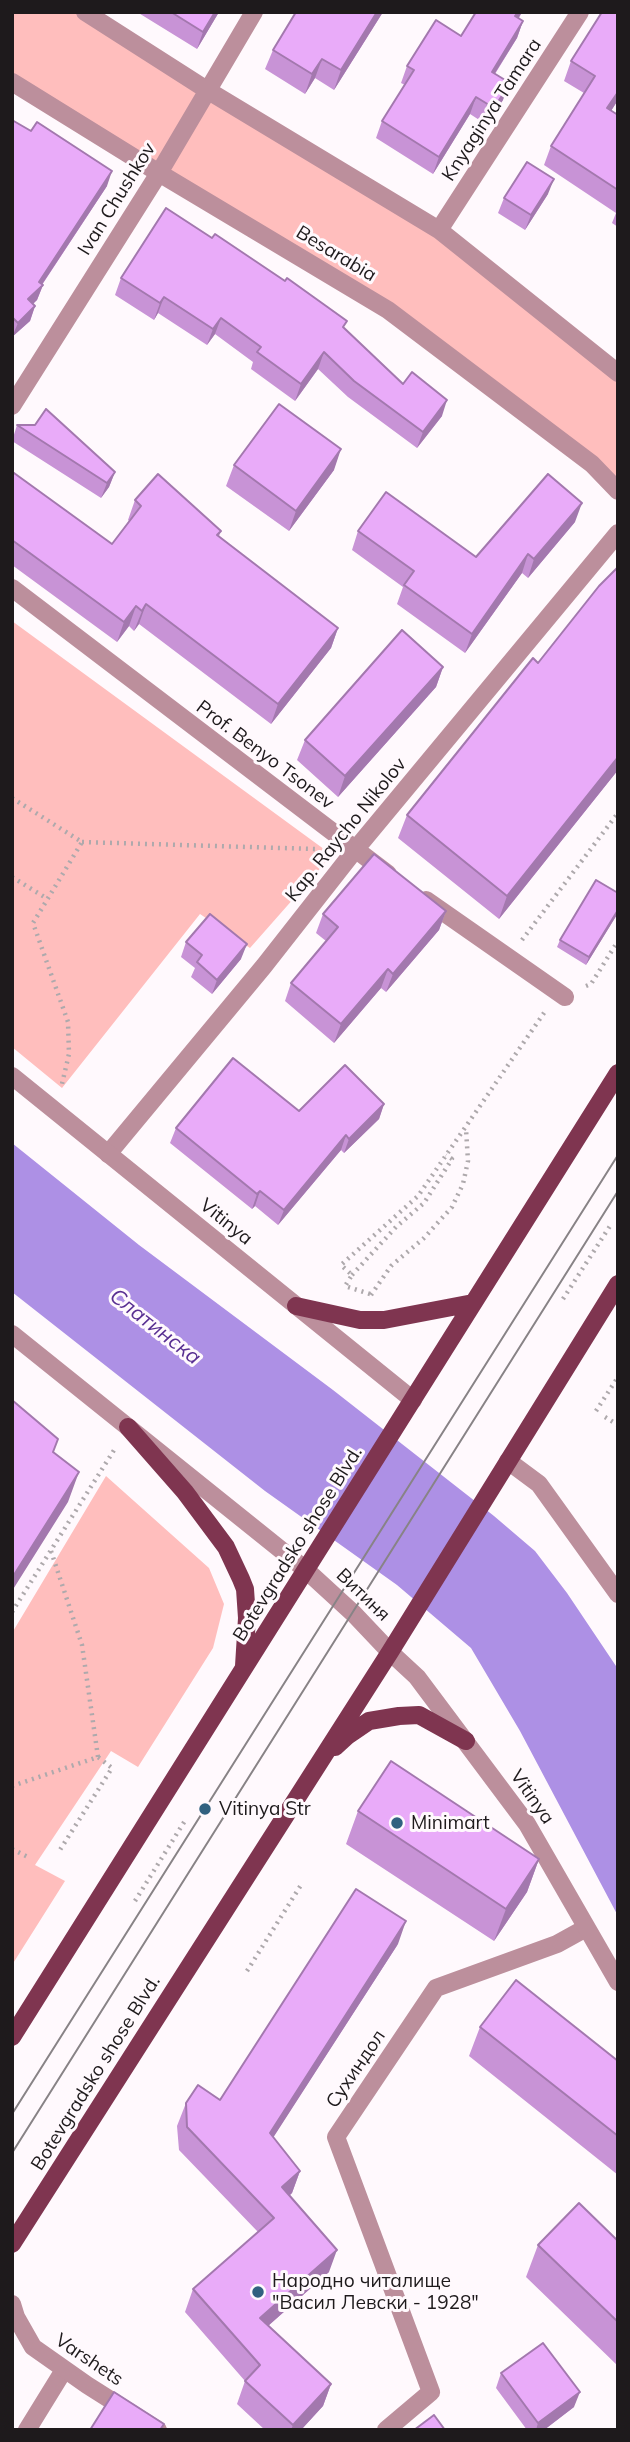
<!DOCTYPE html>
<meta charset="utf-8">
<style>
body{margin:0}
#map{position:relative;width:630px;height:2442px;overflow:hidden;background:#fff9fd;font-family:Mulish,sans-serif}
canvas{display:block}
.frame{position:absolute;inset:0;border:14px solid #1e1a1c;pointer-events:none}
</style>
<div id="map">
<canvas width="630" height="2442"></canvas>
<div class="frame"></div>
</div>
<script>
const g = document.querySelector('canvas').getContext('2d');
g.lineJoin = 'round';
function paint(path, color) { g.fillStyle = color; g.fill(path, 'evenodd'); }
const shape = rows => new Path2D(rows.map(r => 'M' + r).join(''));
function trace(path, color, width, dash) { g.strokeStyle = color; g.lineWidth = width; g.lineCap = dash ? 'butt' : 'round'; g.setLineDash(dash || []); g.stroke(path); }
function label(font, color, halo, rows, align = 'center') {
  g.font = font + ' Mulish,sans-serif'; g.lineWidth = 6; g.setLineDash([]); g.textBaseline = 'middle'; g.strokeStyle = halo; g.fillStyle = color; for (const [text, x, y, turn = 0] of rows) {
    g.save(); g.translate(x, y); g.rotate((+turn || 0) * Math.PI / 180); g.textAlign = isNaN(turn) ? turn : align; if (halo) g.strokeText(text, 0, 0); g.fillText(text, 0, 0); g.restore();
  }
}
paint(shape([
 [12,12,85,12,439,230,618,373,618,491,388,310,12,82],
 [12,621,332,855,250,948,200,914,62,1088,12,1047],
 [106,1476,209,1568,224,1604,213,1648,138,1767,111,1751,35,1865,65,1881,12,1965,12,1633]
]), '#ffbebd');
paint(shape([
 [12,1143,139,1245,333,1390,494,1516,535,1551,567,1593,618,1669,618,1916,520,1731,471,1648,397,1585,265,1491,12,1292]
]), '#ad90e5');
trace(shape([
 [12,798,82,842,33,923,68,1022,69,1054,62,1084],
 [82,842,315,849],
 [12,877,46,898],
 [522,940,618,813],
 [586,986,591,984,618,941],
 [352,1275,396,1227,424,1203,452,1159,446,1155],
 [370,1294,345,1286,352,1275,341,1265,418,1196,546,1010],
 [371,1295,391,1266,424,1238,452,1207,463,1184,468,1161,466,1129],
 [563,1299,610,1226],
 [596,1411,618,1377],
 [605,1417,618,1425],
 [51,1551,82,1645,98,1757],
 [12,1612,116,1447],
 [12,1786,98,1757,112,1768,58,1853],
 [12,1849,30,1858],
 [135,1901,186,1819],
 [247,1971,301,1885]
]), '#aea9ac', 4.5, [2, 5]);
trace(shape([
 [27,2430,64,2370],
 [386,2430,431,2392,336,2137,436,1988,557,1944,586,1928]
]), '#bc8f9c', 18);
trace(shape([
 [85,12,207,90,439,230,618,373],
 [12,82,159,173,388,310,592,464,618,491],
 [439,230,580,12],
 [12,406,159,173,254,12],
 [12,588,388,874],
 [426,900,565,997],
 [108,1154,264,966,355,850,618,533],
 [508,1461,539,1484,618,1594],
 [390,1652,417,1677,527,1824,618,1982],
 [12,2304,16,2317,33,2347,87,2385,158,2430]
]), '#bc8f9c', 18);
trace(shape([
 [12,1076,413,1400],
 [12,1334,306,1570,354,1614,390,1652]
]), '#bc8f9c', 18);
trace(shape([
 [296,1306,360,1320,384,1320,473,1303],
 [128,1427,185,1492,226,1547,241,1579,245,1589,247,1618,244,1666],
 [335,1747,347,1736,369,1721,399,1716,419,1715,466,1741],
 [12,2037,618,1073],
 [12,2244,390,1652,618,1284]
]), '#7f3550', 18);
trace(shape([
 [12,2114,618,1155],
 [12,2153,618,1191]
]), '#888386', 2);
paint(shape([
 [137,12,219,12,197,49],
 [296,12,383,12,334,90,315,78,305,94,265,69,273,50],
 [522,12,519,18,523,21,517,38,495,74,503,100,487,125,470,114,433,174,376,138,382,121,405,85,401,83,407,66,461,36],
 [618,12,618,100,611,111,618,115,618,227,612,223,616,213,544,165,551,146,584,93,564,81,571,61],
 [12,120,107,186,42,285,43,285,37,300,33,304,35,306,30,321,12,337],
 [548,194,525,230,498,213,504,198],
 [121,278,344,328,403,384,442,416,417,448,348,397,318,369,295,401,251,369,253,362,215,334,207,345,158,313,154,320,115,295],
 [17,425,115,472,109,487,101,498,12,441],
 [234,465,334,470,289,531,226,486],
 [12,475,112,544,129,521,128,520,135,500,221,531,219,536,338,628,331,648,271,724,139,624,134,631,129,626,117,642,12,565],
 [575,522,528,578,522,573,465,653,397,604,403,587,352,550,358,531,476,557],
 [443,667,436,687,338,797,297,760,305,740],
 [618,770,499,919,398,838,407,815],
 [618,893,618,913,586,965,557,947,560,940],
 [446,911,439,930,386,992,381,988,334,1043,285,1001,291,983,326,941,316,933,323,914],
 [186,942,241,959,212,994,191,977,195,968,181,957],
 [384,1104,379,1119,344,1153,341,1150,278,1225,255,1206,252,1209,170,1143,176,1128,299,1111],
 [358,1811,539,1859,527,1892,494,1941,346,1844],
 [398,1944,273,2137,300,2171,292,2193,289,2196,329,2272,268,2326,331,2384,323,2406,301,2430,265,2430,237,2404,245,2381,185,2312,193,2289,258,2232,179,2150,177,2126,186,2103,220,2100],
 [480,2027,618,2061,618,2175,469,2056],
 [618,2241,618,2366,526,2277,538,2245],
 [501,2373,574,2407,544,2430,527,2430,496,2388]
]), '#c893d6');
paint(shape([
 [215,12,219,12,197,49,203,32],
 [377,12,383,12,334,90,341,70],
 [518,12,522,12,509,33,515,16],
 [523,21,517,38,485,89,492,72],
 [322,59,315,78,305,94,312,74],
 [510,83,503,100,487,125,494,108],
 [618,92,618,100,600,128,607,108],
 [476,97,470,114,433,174,439,157],
 [112,171,107,186,39,289,43,285,37,300,23,313,28,299],
 [554,179,548,194,525,230,531,215],
 [164,297,158,313,154,320,160,303],
 [35,306,30,321,12,337,18,323],
 [221,318,215,334,207,345,213,329],
 [324,352,318,369,295,401,301,384],
 [447,400,442,416,417,448,423,432],
 [341,449,334,470,289,531,296,511],
 [115,472,109,487,101,498,107,483],
 [582,503,575,522,528,578,534,559],
 [528,554,522,573,465,653,472,634],
 [146,604,139,624,134,631,142,611],
 [136,606,129,626,117,642,124,622],
 [338,628,331,648,271,724,278,704],
 [443,667,436,687,338,797,345,776],
 [618,757,618,770,499,919,507,896],
 [618,910,618,913,586,965,589,957],
 [446,911,439,930,386,992,393,974],
 [247,944,241,959,212,994,217,980],
 [388,969,381,988,334,1043,341,1024],
 [384,1104,379,1119,344,1153,349,1139],
 [346,1135,341,1150,278,1225,284,1210],
 [260,1191,255,1206,252,1209,257,1194],
 [79,1472,68,1502,12,1591,12,1578],
 [539,1859,527,1892,494,1941,506,1909],
 [406,1921,398,1944,262,2155,270,2133],
 [300,2171,292,2193,274,2210,282,2187],
 [337,2250,329,2272,251,2341,260,2318],
 [331,2384,323,2406,301,2430,291,2430,293,2425],
 [580,2392,574,2407,544,2430,536,2430,538,2423]
]), '#a378ae');
const building = shape([
 [171,12,215,12,203,32,171,12],
 [296,12,377,12,341,70,322,59,312,74,273,50,296,12],
 [476,12,518,12,515,16,523,21,492,72,510,83,494,108,476,97,439,157,382,121,414,70,407,66,436,20,461,36,476,12],
 [602,12,618,12,618,92,607,108,618,115,618,190,551,146,595,76,571,61,602,12],
 [12,120,31,131,37,122,112,171,39,282,43,285,28,299,35,306,18,323,12,317,12,120],
 [527,162,554,179,531,215,504,198,527,162],
 [166,208,212,238,215,234,285,281,287,278,347,321,343,327,403,384,412,372,447,400,423,432,354,381,324,352,301,384,257,352,261,347,221,318,213,329,164,297,160,303,121,278,166,208],
 [279,404,341,449,296,511,234,465,279,404],
 [46,409,115,472,107,483,17,425,35,425,46,409],
 [14,473,112,544,141,506,135,500,158,474,221,531,217,535,338,628,278,704,146,604,142,611,136,606,124,622,12,540,12,475,14,473],
 [548,474,582,503,534,559,528,554,472,634,404,585,414,571,358,531,386,492,476,557,548,474],
 [618,567,618,757,507,896,407,815,533,658,538,663,599,586,618,567],
 [402,630,443,667,345,776,305,740,402,630],
 [374,854,446,911,393,974,388,969,341,1024,291,983,338,927,323,914,374,854],
 [596,880,618,893,618,910,589,957,560,940,596,880],
 [210,914,247,944,217,980,197,962,202,955,186,942,210,914],
 [233,1058,299,1111,345,1065,384,1104,349,1139,346,1135,284,1210,260,1191,257,1194,176,1128,233,1058],
 [12,1400,58,1439,53,1452,79,1472,12,1578,12,1400],
 [391,1761,539,1859,506,1909,358,1811,391,1761],
 [356,1889,406,1921,270,2133,300,2171,282,2187,337,2250,260,2318,331,2384,293,2425,245,2381,260,2365,193,2289,274,2218,187,2127,186,2103,198,2085,220,2100,356,1889],
 [516,1980,618,2061,618,2136,480,2027,516,1980],
 [579,2203,618,2241,618,2322,538,2245,579,2203],
 [543,2343,580,2392,538,2423,501,2373,543,2343],
 [114,2392,164,2424,160,2430,90,2430,114,2392],
 [434,2415,445,2430,414,2430,434,2415]
]);
paint(building, '#e9abf9');
trace(building, '#a378ae', 2);
for (const [x, y, r, color] of [
 [205,1809,7,"#316180"],
 [397,1823,7,"#316180"],
 [258,2292,7,"#316180"]
]) { const dot = new Path2D(); dot.arc(x, y, r, 0, 2 * Math.PI); g.fillStyle = color; g.fill(dot); trace(dot, '#fff9fd', 2.5); }
label('19px', '#1e1a1c', '#fff9fd', [
 ["Knyaginya Tamara",492,110,-57],
 ["Ivan Chushkov",117,199,-58],
 ["Besarabia",336,254,31],
 ["Prof. Benyo Tsonev",265,755,37],
 ["Kap. Raycho Nikolov",346,830,-51],
 ["Vitinya",226,1222,39],
 ["Botevgradsko shose Blvd.",298,1544,-58],
 ["Витиня",363,1595,44],
 ["Vitinya",532,1797,55],
 ["Сухиндол",356,2069,-56],
 ["Botevgradsko shose Blvd.",96,2073,-58],
 ["Varshets",89,2360,34]
]);
label('19px', '#1e1a1c', '#fff9fd', [
 ["Vitinya Str",219,1809],
 ["Minimart",411,1823],
 ["Народно читалище",272,2281],
 ["\"Васил Левски - 1928\"",272,2303]
], 'left');
label('italic 21px', '#592f92', '#fff9fd', [
 ["Слатинска",155,1327,38]
]);
</script>
